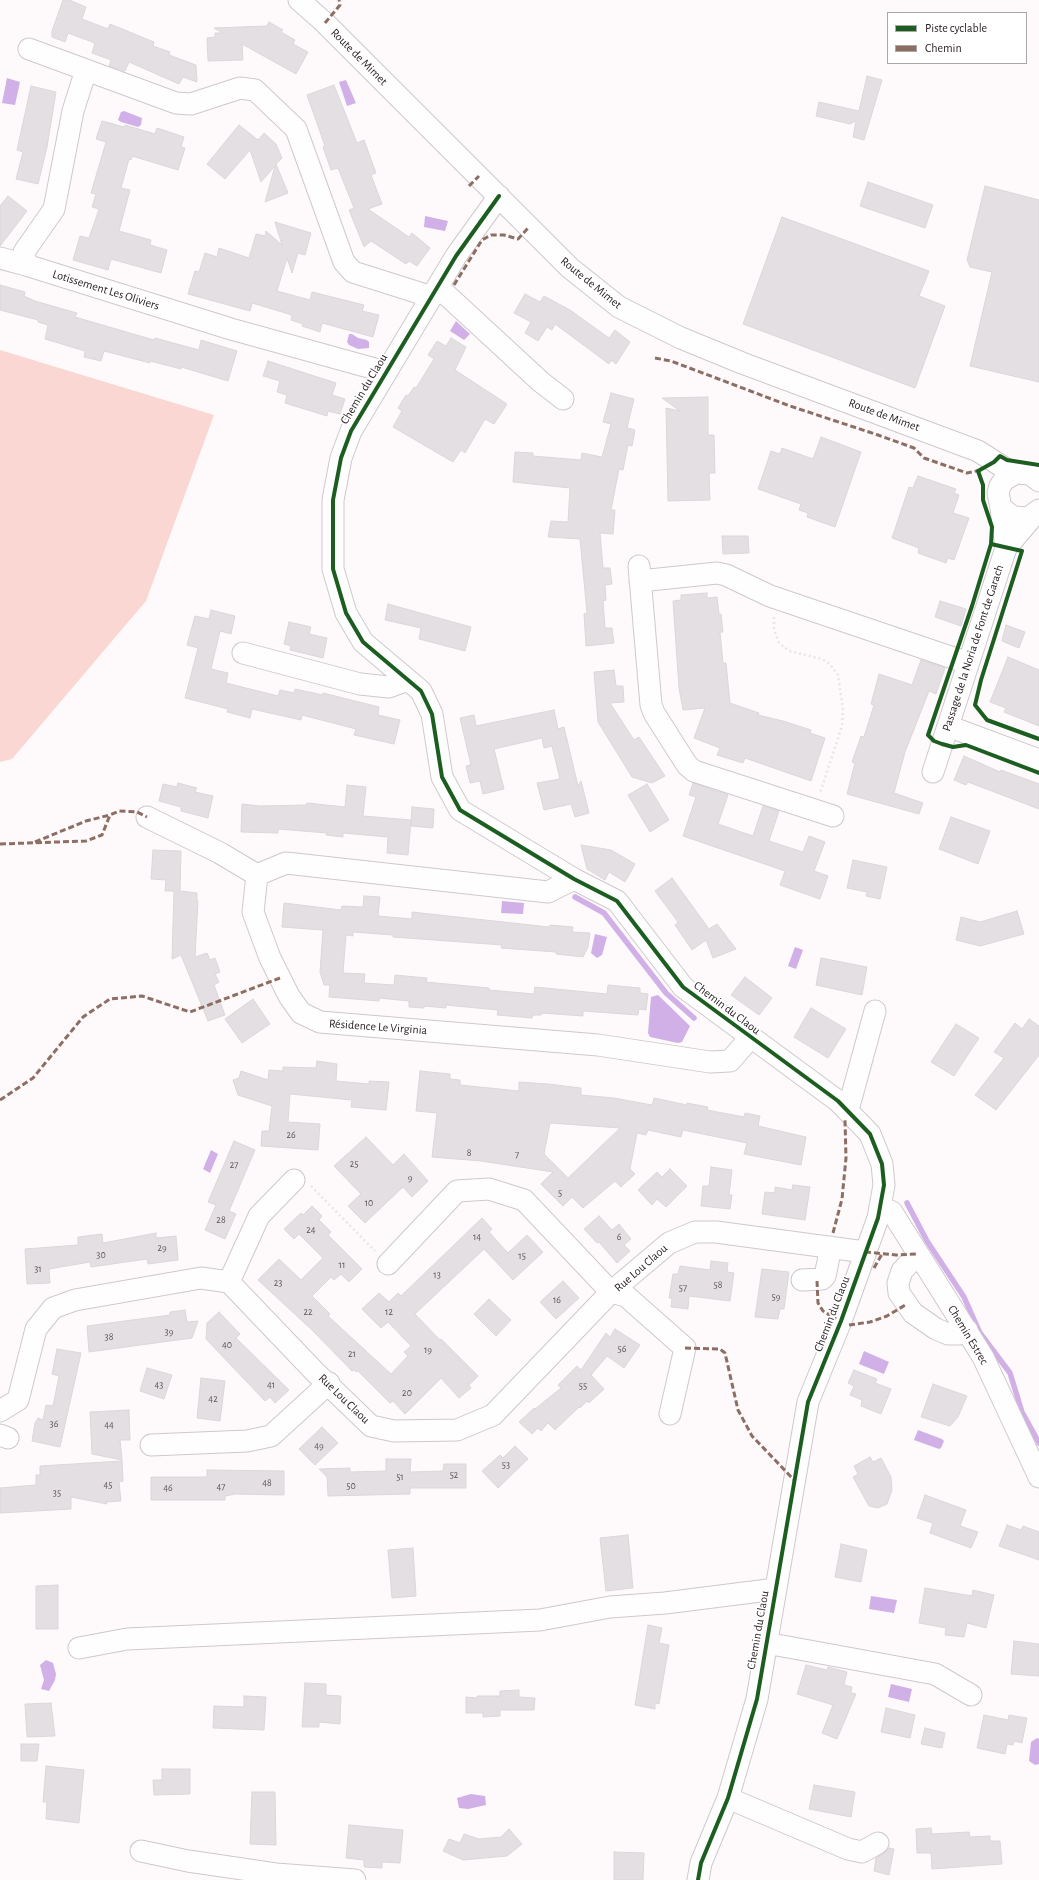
<!DOCTYPE html>
<meta charset="utf-8">
<style>
body{margin:0}
#map{position:relative;width:1039px;height:1880px;overflow:hidden;background:#fefafc;font-family:"Alegreya Sans",sans-serif}
canvas{display:block}
.legend{position:absolute;left:887px;top:12px;width:140px;height:52px;box-sizing:border-box;background:#fff;border:1px solid #aba7a9;margin:0;padding:5px 7px;list-style:none;font-size:12px;color:#2d2327}
.legend li{display:flex;align-items:center;gap:8px;height:20px}
.legend b{width:20px;border:1px solid #aba7a9}
</style>
<div id="map">
<canvas width="1039" height="1880"></canvas>
<ul class="legend">
<li><b style="height:5px;background:#1b5e20"></b>Piste cyclable</li>
<li><b style="height:5px;background:#8d6e63"></b>Chemin</li>
</ul>
</div>
<script>
const g = document.querySelector('canvas').getContext('2d');
g.lineJoin = 'round';
function paint(path, color) { g.fillStyle = color; g.fill(path, 'evenodd'); }
const shape = rows => new Path2D(rows.map(r => 'M' + r).join(''));
function trace(path, color, width, dash) { g.strokeStyle = color; g.lineWidth = width; g.lineCap = dash ? 'butt' : 'round'; g.setLineDash(dash || []); g.stroke(path); }
function label(font, color, halo, rows, align = 'center') {
  g.font = font + ' "Alegreya Sans",sans-serif'; g.lineWidth = 3.5; g.setLineDash([]); g.textBaseline = 'middle'; g.strokeStyle = halo; g.fillStyle = color; for (const [text, x, y, turn = 0] of rows) {
    g.save(); g.translate(x, y); g.rotate((+turn || 0) * Math.PI / 180); g.textAlign = isNaN(turn) ? turn : align; if (halo) g.strokeText(text, 0, 0); g.fillText(text, 0, 0); g.restore();
  }
}
paint(shape([
 [0,350,214,415,146,601,12,759,0,762]
]), '#fad7d3');
paint(shape([
 [7,78,20,82,15,105,2,103],
 [346,80,356,103,347,106,339,82],
 [124,111,142,118,141,125,138,127,121,122,118,120,121,112],
 [425,216,448,221,445,231,424,227],
 [456,321,470,334,464,340,450,331],
 [349,334,352,334,358,338,367,340,369,342,369,348,358,349,349,345,347,342],
 [502,901,524,903,523,914,501,913],
 [595,934,607,937,602,955,597,958,591,953],
 [795,947,803,950,796,969,788,966],
 [658,995,690,1026,682,1042,678,1043,650,1037,648,1033,651,997],
 [211,1150,218,1154,210,1173,203,1169],
 [864,1351,889,1362,884,1374,859,1364],
 [918,1430,942,1439,944,1441,941,1448,939,1449,914,1440],
 [871,1596,897,1600,894,1613,869,1609],
 [46,1660,53,1663,56,1674,55,1680,49,1691,41,1689,44,1680,40,1665],
 [891,1684,912,1689,909,1702,888,1697],
 [1037,1738,1039,1739,1039,1764,1035,1765,1029,1761,1031,1742],
 [471,1794,485,1796,486,1805,468,1809,459,1808,457,1798]
]), '#d0b0e6');
trace(shape([
 [575,897,604,913,666,993,694,1018],
 [907,1203,927,1241,964,1297,980,1333,1010,1373,1022,1412,1039,1443]
]), '#d0b0e6', 5.5);
const building = shape([
 [63,0,69,0,86,7,82,19,108,29,110,24,154,42,153,46,170,52,169,55,196,65,197,82,183,77,179,84,129,62,125,71,109,66,111,60,92,53,95,43,68,33,65,42,52,37,52,31,63,0],
 [269,22,283,30,281,32,295,40,293,44,308,52,296,74,242,44,243,60,208,61,207,38,215,37,215,33,223,33,214,28,267,26,269,22],
 [867,76,882,80,864,140,853,137,856,121,850,124,816,116,819,102,859,111,867,76],
 [334,85,357,143,364,140,376,173,371,175,382,204,368,209,409,237,412,233,430,248,417,266,409,261,406,264,371,241,364,247,349,210,354,208,338,168,331,170,323,147,325,146,307,95,334,85],
 [31,86,56,92,47,147,38,184,16,179,23,152,17,150,31,86],
 [102,121,124,127,125,125,155,134,157,128,184,137,181,147,185,148,178,170,132,156,131,160,129,159,121,188,130,190,119,231,151,240,150,245,167,250,161,273,111,259,108,270,73,260,80,236,89,238,99,209,92,207,96,194,91,193,106,142,96,139,102,121],
 [239,125,258,140,264,133,276,144,282,158,276,164,288,193,265,202,275,166,261,182,250,150,225,179,207,164,239,125],
 [868,182,933,205,925,228,860,206,868,182],
 [985,186,1039,200,1039,382,970,366,992,272,970,267,967,260,985,186],
 [8,196,27,211,0,246,0,206,8,196],
 [782,217,929,271,919,296,945,306,915,388,743,324,782,217],
 [275,222,311,233,305,255,298,253,292,273,287,258,277,291,310,300,312,292,364,305,362,311,379,315,373,337,322,323,320,332,302,326,303,324,291,320,292,315,252,303,250,311,188,294,195,271,199,272,205,253,217,257,219,248,249,258,256,234,265,236,266,231,282,245,275,222],
 [0,285,25,292,24,296,35,301,77,313,75,317,154,340,155,338,199,350,201,340,237,351,228,381,181,367,181,369,150,361,150,363,104,351,101,361,84,357,85,351,45,339,48,325,38,322,38,320,0,310,0,285],
 [525,294,540,302,544,296,570,310,609,338,615,330,630,342,616,364,611,360,609,364,555,324,552,330,547,327,538,341,525,333,531,322,514,313,525,294],
 [451,338,466,347,455,370,507,404,494,424,485,419,465,453,461,450,453,462,393,427,402,411,398,408,406,395,408,396,414,387,416,388,434,359,428,355,437,341,446,346,451,338],
 [268,361,336,383,332,395,345,399,340,414,328,411,327,416,285,403,287,395,277,392,280,381,263,376,268,361],
 [611,393,634,399,627,428,635,430,632,446,628,445,623,470,619,469,611,510,615,510,613,534,600,533,603,568,610,568,612,584,605,585,606,600,603,601,605,628,612,628,614,643,586,646,584,614,587,613,580,539,548,537,551,521,568,522,570,488,513,482,515,452,533,453,533,456,581,460,582,453,602,457,611,424,603,422,611,393],
 [708,397,708,435,714,435,715,473,709,473,710,500,668,501,666,408,680,411,662,398,708,397],
 [821,437,861,452,835,527,807,517,808,513,799,510,801,504,758,489,771,451,780,454,782,448,813,459,821,437],
 [918,476,956,489,954,493,959,495,953,513,969,518,954,560,948,558,946,563,918,553,919,548,892,538,909,487,913,488,918,476],
 [722,536,748,536,749,553,723,554,722,536],
 [707,593,707,598,717,597,719,614,721,614,723,632,720,632,723,663,726,663,730,703,759,713,758,715,783,721,811,730,810,733,825,738,811,781,745,758,743,763,717,755,720,748,694,738,705,708,683,710,679,688,673,601,681,600,681,595,707,593],
 [940,601,966,609,961,626,935,617,940,601],
 [388,604,471,627,465,651,419,639,421,628,385,620,388,604],
 [211,610,235,616,231,634,220,631,211,669,228,673,226,683,278,696,280,690,294,693,295,689,323,695,323,693,379,707,378,715,400,720,394,744,354,735,356,729,302,715,301,720,252,709,250,718,227,712,228,709,185,698,198,648,187,645,195,616,209,619,211,610],
 [289,622,311,627,309,634,327,638,323,658,290,650,291,646,284,644,289,622],
 [1006,625,1025,632,1019,648,1002,641,1006,625],
 [1008,657,1039,670,1039,726,1004,712,1006,708,990,702,1008,657],
 [921,660,945,668,936,694,929,691,905,752,894,793,923,803,919,814,847,794,855,763,852,762,861,736,864,737,874,705,871,704,879,674,912,685,921,660],
 [614,670,616,686,623,686,624,702,610,703,634,740,639,737,665,776,652,783,632,777,598,722,594,672,614,670],
 [554,710,558,729,564,727,578,786,581,781,589,813,575,817,571,804,544,810,537,783,560,779,552,746,544,748,542,738,494,749,504,789,483,794,480,781,470,783,466,766,471,765,460,718,474,715,476,726,554,710],
 [964,756,1000,772,1001,770,1039,784,1039,809,968,782,966,785,954,780,964,756],
 [178,783,197,788,195,792,213,796,208,818,181,811,181,807,159,801,163,784,177,787,178,783],
 [693,783,728,795,718,824,753,836,763,806,779,811,769,841,803,852,809,836,825,842,814,871,828,876,820,899,780,885,785,871,683,836,696,797,689,795,693,783],
 [647,784,669,820,650,832,628,795,647,784],
 [347,785,366,787,363,816,411,820,408,855,387,853,388,837,343,833,343,837,326,835,327,833,278,829,278,833,241,832,242,804,260,806,306,805,307,803,345,807,347,785],
 [412,807,434,809,433,828,411,826,412,807],
 [951,817,990,831,978,864,939,849,951,817],
 [581,845,611,850,635,864,625,882,609,872,605,880,587,869,581,845],
 [153,850,181,851,180,891,197,893,197,901,198,901,195,957,207,953,210,960,215,958,220,972,215,974,219,982,214,985,225,1015,208,1021,181,955,172,959,174,891,165,891,166,880,151,879,153,850],
 [853,860,887,867,880,899,866,896,867,892,847,888,853,860],
 [672,878,709,929,717,924,736,949,713,958,706,940,692,950,675,925,678,922,655,891,672,878],
 [364,896,380,897,378,916,412,919,412,912,549,927,550,925,573,927,572,932,590,933,588,947,583,957,556,954,556,952,501,948,502,945,393,937,393,935,353,932,353,936,346,935,343,973,365,974,364,983,394,985,395,975,427,978,426,982,489,988,489,990,534,994,535,987,607,994,608,985,640,988,640,993,648,994,646,1010,639,1009,638,1015,583,1011,583,1016,542,1013,541,1015,533,1015,532,1018,497,1015,498,1010,446,1005,446,1008,424,1006,424,1008,409,1007,409,1001,379,998,379,1001,329,997,330,985,324,985,320,972,323,930,282,927,284,903,341,910,342,906,363,907,364,896],
 [1017,911,1024,934,980,946,956,940,961,917,980,922,1017,911],
 [821,958,867,967,862,995,816,985,821,958],
 [745,977,772,998,759,1015,731,995,745,977],
 [253,999,270,1024,242,1043,225,1019,253,999],
 [811,1008,846,1029,828,1058,794,1037,811,1008],
 [1029,1019,1039,1026,1039,1055,996,1110,975,1095,1004,1058,994,1052,1015,1023,1022,1029,1029,1019],
 [956,1024,979,1038,954,1076,931,1062,956,1024],
 [317,1061,337,1064,336,1081,369,1084,369,1081,389,1082,386,1110,351,1107,352,1100,290,1094,288,1122,320,1124,318,1150,261,1146,262,1131,269,1131,272,1106,238,1095,233,1080,239,1078,241,1071,268,1080,269,1070,283,1071,283,1067,316,1068,317,1061],
 [420,1071,450,1074,450,1079,460,1080,460,1085,519,1091,519,1082,548,1084,581,1088,581,1095,614,1098,652,1105,654,1098,687,1105,687,1103,708,1107,707,1110,744,1117,745,1113,760,1116,758,1126,806,1137,801,1165,744,1154,747,1143,683,1130,681,1137,648,1130,646,1135,637,1133,630,1169,635,1174,621,1187,615,1181,583,1208,572,1197,563,1206,541,1184,553,1172,481,1161,432,1157,437,1113,416,1111,420,1071],
 [550,1123,620,1128,568,1178,544,1154,550,1123],
 [366,1137,393,1165,404,1154,428,1181,412,1197,403,1187,365,1223,348,1206,361,1194,334,1166,366,1137],
 [234,1141,255,1150,229,1211,236,1214,225,1239,205,1230,216,1205,208,1202,234,1141],
 [711,1167,732,1170,729,1195,732,1195,730,1209,701,1206,703,1186,709,1186,711,1167],
 [670,1169,687,1186,666,1207,657,1199,652,1205,638,1190,657,1172,662,1177,670,1169],
 [793,1185,810,1187,805,1220,762,1214,765,1192,775,1193,775,1187,792,1190,793,1185],
 [312,1206,322,1216,319,1220,331,1232,328,1235,362,1269,349,1282,341,1274,334,1280,331,1277,312,1296,330,1314,328,1316,391,1374,408,1356,404,1352,411,1346,388,1322,381,1328,362,1309,379,1293,389,1302,398,1293,401,1296,482,1218,492,1229,489,1232,508,1253,527,1235,543,1252,513,1280,484,1249,415,1314,440,1340,441,1339,478,1376,469,1385,471,1388,459,1398,441,1378,405,1414,393,1401,390,1403,358,1371,357,1372,354,1370,352,1371,313,1331,258,1280,279,1259,301,1280,323,1258,299,1234,294,1239,284,1229,301,1213,303,1215,312,1206],
 [599,1216,612,1230,619,1224,631,1239,624,1245,630,1251,617,1263,599,1242,597,1243,584,1229,599,1216],
 [156,1233,156,1238,176,1236,178,1260,148,1264,147,1259,91,1267,90,1262,55,1268,49,1269,50,1283,27,1284,25,1249,78,1245,78,1237,102,1234,103,1243,156,1233],
 [711,1261,728,1263,727,1272,734,1273,730,1301,689,1296,688,1309,671,1307,672,1298,669,1298,673,1274,678,1274,680,1266,710,1270,711,1261],
 [762,1269,789,1272,784,1309,780,1309,778,1319,755,1317,762,1269],
 [563,1281,579,1298,556,1319,540,1302,563,1281],
 [489,1299,511,1320,496,1336,474,1314,489,1299],
 [185,1310,187,1322,198,1321,192,1338,89,1352,87,1326,170,1315,170,1312,185,1310],
 [219,1312,240,1334,236,1338,289,1390,275,1403,270,1397,265,1401,206,1339,207,1323,219,1312],
 [615,1329,640,1345,624,1368,607,1356,591,1375,604,1389,589,1403,587,1401,580,1408,579,1407,555,1430,548,1423,541,1431,538,1428,532,1434,519,1422,534,1408,535,1409,561,1388,558,1385,577,1366,581,1370,606,1333,610,1337,615,1329],
 [57,1349,81,1353,60,1447,32,1441,35,1423,38,1418,43,1420,46,1405,53,1406,59,1376,52,1374,57,1349],
 [147,1368,172,1375,164,1399,140,1391,147,1368],
 [854,1370,877,1379,875,1383,891,1389,881,1414,861,1406,862,1400,850,1395,854,1386,848,1383,854,1370],
 [201,1378,225,1381,220,1421,197,1418,201,1378],
 [933,1384,967,1396,958,1417,950,1426,921,1417,933,1384],
 [129,1410,130,1440,120,1440,122,1460,92,1454,90,1412,129,1410],
 [322,1427,338,1443,315,1465,299,1449,322,1427],
 [515,1446,528,1459,498,1488,482,1471,500,1455,503,1458,515,1446],
 [870,1457,873,1462,881,1458,891,1477,892,1490,887,1504,878,1508,869,1506,853,1477,858,1474,854,1466,870,1457],
 [386,1459,411,1459,410,1472,443,1471,444,1464,466,1464,466,1488,410,1488,410,1494,328,1496,327,1477,319,1469,350,1468,350,1472,386,1471,386,1459],
 [122,1461,123,1481,119,1482,121,1501,106,1502,107,1504,71,1497,71,1509,0,1513,0,1488,36,1485,36,1475,40,1475,40,1466,122,1461],
 [207,1470,284,1471,284,1495,235,1494,225,1496,225,1500,151,1500,151,1477,207,1477,207,1470],
 [925,1495,966,1510,960,1526,978,1532,971,1548,930,1533,933,1523,917,1518,925,1495],
 [1007,1525,1021,1530,1023,1526,1039,1532,1039,1560,999,1546,1007,1525],
 [628,1535,633,1588,606,1591,600,1538,628,1535],
 [841,1544,867,1550,861,1582,835,1577,841,1544],
 [413,1548,416,1596,392,1598,388,1550,413,1548],
 [58,1585,58,1629,36,1629,36,1586,58,1585],
 [925,1588,972,1596,973,1590,994,1595,986,1628,967,1623,964,1637,945,1635,946,1628,919,1623,925,1588],
 [648,1625,662,1628,659,1643,669,1645,659,1704,655,1703,655,1709,635,1705,648,1625],
 [1014,1641,1039,1644,1039,1676,1011,1674,1014,1641],
 [806,1665,827,1670,828,1667,847,1672,844,1685,852,1687,851,1693,856,1694,837,1739,822,1733,833,1705,797,1694,806,1665],
 [305,1683,326,1684,326,1695,341,1696,340,1724,319,1722,319,1727,302,1727,305,1683],
 [519,1690,519,1697,535,1698,534,1710,500,1710,500,1716,483,1717,483,1713,466,1713,466,1697,477,1698,477,1696,500,1696,500,1691,519,1690],
 [244,1696,266,1697,264,1730,213,1728,214,1706,244,1707,244,1696],
 [51,1703,55,1736,27,1737,25,1704,51,1703],
 [886,1708,915,1715,910,1738,881,1732,886,1708],
 [984,1715,1008,1720,1009,1715,1027,1718,1022,1743,1014,1741,1013,1745,1007,1744,1005,1754,977,1748,984,1715],
 [925,1728,945,1733,942,1748,921,1744,925,1728],
 [21,1744,39,1744,37,1761,21,1761,21,1744],
 [46,1766,84,1770,79,1823,46,1819,47,1802,43,1802,46,1766],
 [162,1769,190,1769,190,1794,154,1795,153,1780,162,1780,162,1769],
 [814,1785,855,1792,851,1817,809,1809,814,1785],
 [252,1792,275,1792,276,1845,250,1844,252,1792],
 [349,1825,403,1830,400,1863,382,1862,382,1868,364,1867,364,1860,346,1858,349,1825],
 [931,1828,932,1834,969,1832,970,1837,990,1836,990,1841,1000,1841,1002,1864,932,1869,931,1853,917,1853,916,1829,931,1828],
 [509,1829,522,1844,507,1856,463,1860,443,1851,449,1839,460,1843,464,1834,479,1839,501,1837,509,1829],
 [889,1848,894,1849,889,1875,874,1871,876,1858,884,1853,889,1848],
 [614,1852,644,1853,643,1880,614,1880,614,1852]
]);
paint(building, '#e4dfe3');
trace(building, '#dcd6da', 1);
const minor = shape([
 [299,0,325,23,570,268,619,307,681,338,742,363,978,451,1009,471,1016,473],
 [29,49,176,103,191,104,240,88,255,90,296,129,344,262,353,272,432,297],
 [86,70,73,111,54,209,24,252,26,265,231,329,386,372],
 [499,196,456,256,351,431,341,458,333,500,333,569,346,613,363,642,421,691,432,714,442,777,460,810,574,879,617,901,683,987,838,1101,870,1134,882,1164,884,1185,878,1218,841,1321,808,1402,757,1699,728,1798,701,1863,698,1880],
 [0,258,26,265],
 [438,287,541,382,563,399],
 [1039,481,1030,474,1016,473,1004,480,1000,486,998,493,1001,508,1013,517,1028,518,1039,510],
 [1001,508,1006,548,1034,515],
 [639,566,651,705,654,713,687,765,694,771,833,816],
 [640,581,717,573,726,575,770,596,968,663],
 [243,653,360,684,389,687,408,680],
 [948,726,1039,760],
 [933,772,1006,548],
 [147,817,220,853,257,875],
 [574,879,548,892,286,863,257,875,253,912,270,958,289,996,301,1013,320,1022,598,1045,710,1062,730,1061,750,1038],
 [848,1110,875,1011],
 [880,1206,892,1212,983,1357,1039,1477],
 [918,1254,902,1271,898,1283,899,1293,913,1313,936,1329,948,1334,959,1334,967,1330],
 [388,1264,457,1191,489,1189,524,1200,611,1292,626,1296,685,1348,670,1414],
 [802,1280,822,1279,825,1276,831,1247],
 [229,1282,259,1216,294,1180],
 [0,1411,18,1400,36,1329,53,1308,75,1300,201,1278,229,1282,314,1371,371,1426,394,1431,457,1430,493,1415,611,1292,669,1243,695,1232,716,1232,865,1252],
 [0,1435,8,1438],
 [151,1445,247,1441,271,1436,329,1383],
 [766,1643,935,1674,971,1695],
 [79,1648,127,1639,540,1620,610,1607,665,1603,776,1589],
 [728,1798,848,1849,862,1852,878,1843],
 [141,1851,188,1861,276,1874,355,1880]
]);
trace(minor, '#cfc8cc', 23);
trace(shape([
 [774,617,774,629,779,643,789,651,822,659,830,664,838,675,843,710,842,726,820,793],
 [311,1186,375,1251]
]), '#e7e6e6', 2.5, [2, 3]);
trace(minor, '#fffeff', 21);
trace(shape([
 [325,23,340,5,339,0],
 [469,186,479,176],
 [454,285,482,240,491,235,504,235,518,239,529,227],
 [655,358,671,361,790,406,878,435,914,448,924,458,967,473,981,470],
 [35,842,86,821,110,815],
 [0,844,86,841,102,835,110,815,119,811,137,812,147,817],
 [0,1100,33,1078,83,1017,110,999,142,996,190,1012,280,978],
 [833,1233,842,1199,846,1158,845,1120],
 [865,1252,896,1255,918,1254],
 [874,1268,882,1254],
 [817,1281,818,1303,823,1311,836,1319],
 [849,1325,870,1322,887,1316,907,1304],
 [685,1348,720,1349,725,1353,738,1410,752,1436,795,1481]
]), '#8d6e63', 3, [6, 3]);
trace(shape([
 [499,196,456,256,351,431,341,458,333,500,333,569,346,613,363,642,421,691,432,714,442,777,460,810,574,879,617,901,683,987,838,1101,870,1134,882,1164,884,1185,878,1218,841,1321,808,1402,757,1699,728,1798,701,1863,698,1880],
 [1039,465,1007,460,1000,456,994,462,978,471,983,485,983,500,992,527,991,544,972,606,928,735,934,741,942,744,953,747,966,745,1039,773],
 [991,544,1022,551,981,680,975,705,987,720,1039,739]
]), '#1b5e20', 4);
label('10px', '#5d5458', null, [
 ["26",291,1135],
 ["8",469,1153],
 ["7",517,1155],
 ["25",354,1164],
 ["27",234,1165],
 ["9",410,1178],
 ["5",560,1193],
 ["10",369,1203],
 ["28",221,1220],
 ["24",311,1230],
 ["14",477,1237],
 ["6",619,1237],
 ["29",162,1248],
 ["30",101,1255],
 ["15",522,1256],
 ["11",342,1265],
 ["31",38,1269],
 ["13",437,1275],
 ["23",278,1283],
 ["58",718,1285],
 ["57",683,1288],
 ["59",776,1297],
 ["16",557,1300],
 ["22",308,1312],
 ["12",389,1312],
 ["39",169,1332],
 ["38",109,1337],
 ["40",227,1345],
 ["56",622,1349],
 ["19",428,1350],
 ["21",352,1354],
 ["43",159,1385],
 ["41",271,1385],
 ["55",583,1386],
 ["20",407,1393],
 ["42",213,1399],
 ["36",54,1424],
 ["44",109,1425],
 ["49",319,1446],
 ["53",506,1465],
 ["52",454,1475],
 ["51",400,1477],
 ["48",267,1483],
 ["45",108,1485],
 ["50",351,1486],
 ["47",221,1487],
 ["46",168,1488],
 ["35",57,1493]
]);
label('12px', '#2d2327', '#fff', [
 ["Route de Mimet",359,57,45],
 ["Route de Mimet",591,283,39],
 ["Lotissement Les Oliviers",106,290,17],
 ["Chemin du Claou",364,389,-59],
 ["Route de Mimet",884,415,20],
 ["Passage de la Noria de Font de Garach",973,648,-72],
 ["Chemin du Claou",727,1008,37],
 ["Résidence Le Virginia",378,1027,4],
 ["Rue Lou Claou",641,1268,-41],
 ["Chemin du Claou",832,1314,-69],
 ["Chemin Estrec",968,1335,59],
 ["Rue Lou Claou",344,1399,44],
 ["Chemin du Claou",758,1630,-80]
]);
</script>
